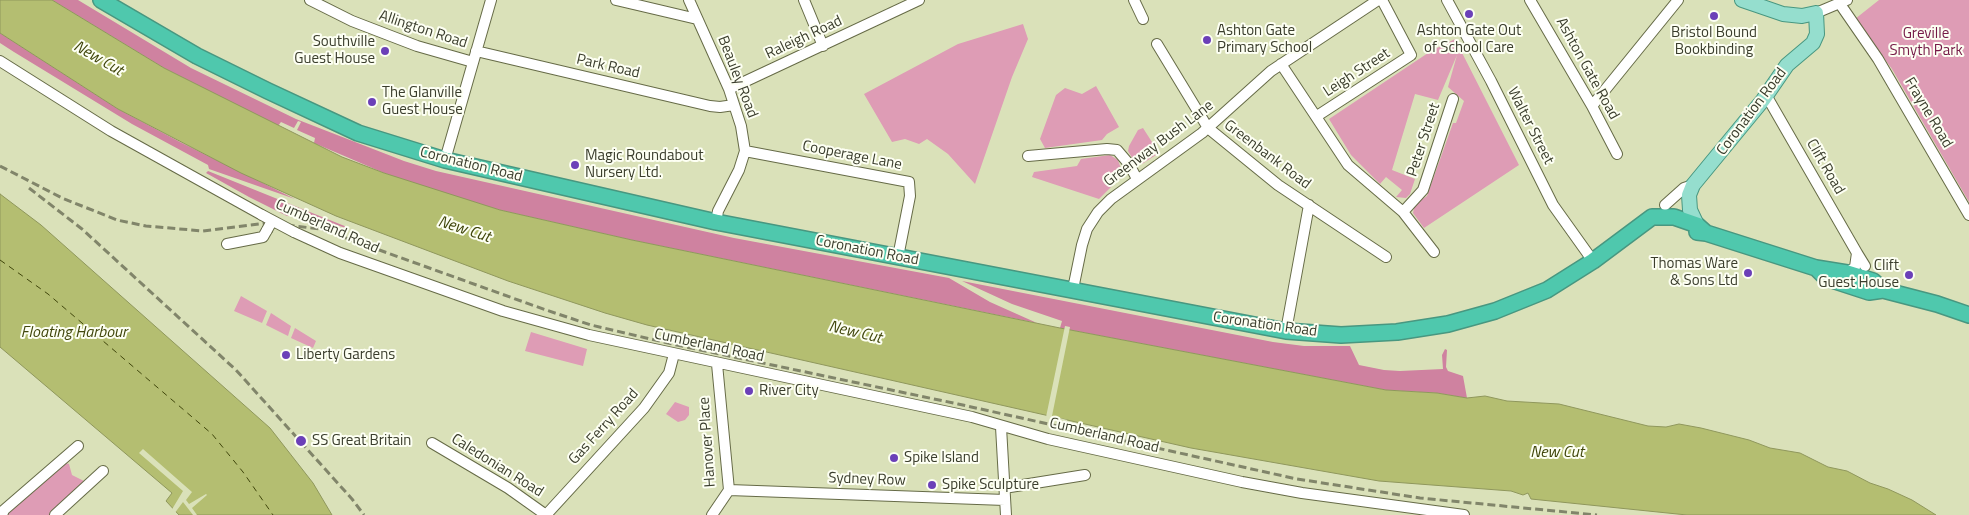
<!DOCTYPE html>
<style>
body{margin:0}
canvas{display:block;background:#dae1b9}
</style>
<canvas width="1969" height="515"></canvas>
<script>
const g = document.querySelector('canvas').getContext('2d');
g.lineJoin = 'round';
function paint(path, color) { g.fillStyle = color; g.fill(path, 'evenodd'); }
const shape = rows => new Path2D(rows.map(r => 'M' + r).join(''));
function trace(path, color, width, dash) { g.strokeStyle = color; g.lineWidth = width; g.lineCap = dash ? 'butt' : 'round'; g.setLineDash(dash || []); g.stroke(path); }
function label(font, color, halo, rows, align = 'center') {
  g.font = font + ' "Titillium Web",sans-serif'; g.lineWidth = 4; g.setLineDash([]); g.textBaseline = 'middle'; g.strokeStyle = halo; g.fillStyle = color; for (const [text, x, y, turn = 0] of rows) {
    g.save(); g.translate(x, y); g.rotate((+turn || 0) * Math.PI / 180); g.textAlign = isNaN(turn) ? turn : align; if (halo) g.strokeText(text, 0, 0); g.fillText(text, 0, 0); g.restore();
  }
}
paint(shape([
 [1879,0,1969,0,1969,202,1892,69,1855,19],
 [1023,24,1028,39,1012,77,975,184,948,154,927,139,919,144,905,139,892,142,864,94,958,44],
 [1455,39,1519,165,1424,228,1413,213,1415,204,1427,196,1453,123,1456,123,1464,101,1448,87,1457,55,1438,100,1415,94,1392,170,1415,179,1410,194,1406,198,1396,197,1402,190,1386,177,1380,184,1351,155,1329,119,1431,51],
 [1096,86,1119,127,1107,134,1102,140,1045,148,1040,139,1056,95,1065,88,1082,94],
 [1143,128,1159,153,1142,164,1134,161,1128,151,1129,146,1138,130],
 [1110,155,1118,160,1123,175,1099,199,1032,177,1034,172,1077,166,1081,159],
 [241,296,267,311,262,323,234,311],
 [271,313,291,326,288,336,266,325],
 [295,328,316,341,313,348,291,338],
 [531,332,587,349,583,366,525,351],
 [675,402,689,407,689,415,685,420,678,422,666,414],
 [66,463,69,464,72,475,84,481,84,485,50,515,7,515,9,511]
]), '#de9cb5');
paint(shape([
 [52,0,78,0,191,68,296,119,404,161,436,171,734,238,949,278,990,302,1037,323,632,240,500,210,436,191,384,173,314,143,315,138,297,130,301,122,298,121,294,128,281,122,278,126,276,125,164,68],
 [0,33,118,109,180,142,295,199,209,169,208,165,132,124,14,52,0,43],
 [208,171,347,227,346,228,311,217,287,216,249,197,206,173],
 [962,281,1273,342,1304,346,1350,346,1359,365,1384,370,1400,371,1443,369,1442,355,1445,349,1447,350,1446,367,1448,371,1463,376,1467,398,1437,393,1386,390,1060,328,1062,321,1012,304]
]), '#cf82a0');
const water = shape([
 [0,0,52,0,164,68,342,157,384,173,500,210,632,240,1060,328,1386,390,1437,393,1467,398,1485,396,1507,401,1559,404,1648,426,1666,427,1679,424,1701,428,1749,440,1770,448,1800,453,1828,467,1847,471,1870,483,1888,489,1912,500,1936,515,1687,515,1531,499,1528,493,1523,495,1511,491,1379,481,1191,448,647,325,605,313,508,281,336,216,241,173,118,109,0,33,0,0],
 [0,194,41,225,270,428,313,483,332,515,179,515,166,501,172,493,0,347,0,194]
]);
paint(water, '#b4be71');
trace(water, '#8f975c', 1);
paint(shape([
 [1065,326,1070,327,1052,416,1067,420,1067,422,1046,417],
 [143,449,192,492,186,500,189,504,206,494,207,495,192,508,197,515,193,515,183,502,174,514,171,511,183,491,139,453]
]), '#dae1b9');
trace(shape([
 [0,260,48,294,212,434,243,472,273,515]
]), '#41470c', 1, [6, 5]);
const minor = shape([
 [310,0,352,21,417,46,473,62],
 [616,0,697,19],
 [689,0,729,89,741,126,745,151,739,170,718,211,716,222],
 [804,0,823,46],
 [1134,0,1143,19],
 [1447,0,1491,81,1553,205,1593,261],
 [1530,0,1592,106,1617,154],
 [1840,4,1878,59,1969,215],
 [1816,13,1847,0],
 [1157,44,1208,128,1278,185,1386,257],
 [476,51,710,106,720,107,734,105],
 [0,61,111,131,262,215],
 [1281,64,1348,165,1403,212,1434,252],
 [729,89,919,0],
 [1766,95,1857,253,1855,267,1847,273],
 [1592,106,1678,0],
 [1317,116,1411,55,1382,0],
 [745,151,909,182,910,196,898,257],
 [1028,156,1107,149,1117,150,1129,164,1137,179],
 [445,160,491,0],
 [1665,205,1684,188,1693,185],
 [1403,212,1423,190,1453,99],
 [294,232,340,253,503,311,589,335,972,417,1048,439,1242,482,1302,493,1464,515],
 [227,244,263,237,267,230],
 [1857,253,1865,266],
 [1073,289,1082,245,1087,229,1098,212,1111,199,1202,133,1271,71,1378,0],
 [1286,331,1309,205],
 [1001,427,1006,515],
 [432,443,508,488,546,515],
 [1004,488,1085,475],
 [729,490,1005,500],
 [2,515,4,510,78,446],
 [55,515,103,471],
 [546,515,644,408,669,373,674,354],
 [712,515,729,490,717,364]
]);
const major = shape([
 [1697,225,1690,210,1689,195,1693,185,1763,100,1787,65,1813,43,1817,34,1816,13,1802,16,1783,14,1742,0]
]);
const highway = shape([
 [101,0,197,56,268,91,358,133,445,160,716,222,1286,331,1341,335,1397,332,1448,324,1495,311,1547,290,1593,261,1652,217,1674,217,1697,225,1706,233],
 [1697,232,1706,233,1816,268,1847,273,1873,281,1883,290],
 [1816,268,1826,278,1869,292,1883,290,1937,304,1969,315]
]);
trace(minor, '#666b47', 12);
trace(major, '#489780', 16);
trace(highway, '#489780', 18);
trace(minor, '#fff', 10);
trace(major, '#95dece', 14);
trace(highway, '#4fc8ad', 15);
trace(shape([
 [0,166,62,198,117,220,146,226,203,231,267,223,321,229,546,310,591,325,672,344,958,404,1297,479,1420,498,1597,515],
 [29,188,82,229,236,370,352,499,364,515]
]), '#81856a', 3, [8, 4]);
const minorBridge = shape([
 [262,215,294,232],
 [267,230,272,221]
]);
trace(minorBridge, '#666b47', 12, []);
trace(minorBridge, '#fff', 10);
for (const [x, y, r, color] of [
 [1469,14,5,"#6b40b8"],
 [1714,16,5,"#6b40b8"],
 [1207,40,5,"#6b40b8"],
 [385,51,5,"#6b40b8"],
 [372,102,5,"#6b40b8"],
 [575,165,5,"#6b40b8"],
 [1748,273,5,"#6b40b8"],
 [1909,275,5,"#6b40b8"],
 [286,355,5,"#6b40b8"],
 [749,391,5,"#6b40b8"],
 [301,441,6,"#6b40b8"],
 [894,458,5,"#6b40b8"],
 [932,485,5,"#6b40b8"]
]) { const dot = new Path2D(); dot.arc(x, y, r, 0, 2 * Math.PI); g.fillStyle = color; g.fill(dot); trace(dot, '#fdfff3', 2); }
label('15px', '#3a3d2c', '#fdfff3', [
 ["Allington Road",423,30,18],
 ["Raleigh Road",804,38,-25],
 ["Park Road",608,67,13],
 ["Ashton Gate Road",1587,69,61],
 ["Leigh Street",1357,73,-33],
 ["Beauley Road",737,77,69],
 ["Coronation Road",1752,112,-53],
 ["Frayne Road",1928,113,59],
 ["Walter Street",1530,126,63],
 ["Peter Street",1424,140,-72],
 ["Greenway Bush Lane",1159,144,-37],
 ["Greenbank Road",1267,155,37],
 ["Cooperage Lane",852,156,11],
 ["Coronation Road",471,165,14],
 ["Clift Road",1825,167,60],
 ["Cumberland Road",327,227,24],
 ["Coronation Road",867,251,11],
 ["Coronation Road",1265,325,8],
 ["Cumberland Road",709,346,12],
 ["Gas Ferry Road",604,427,-48],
 ["Cumberland Road",1104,436,13],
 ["Hanover Place",708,442,-94],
 ["Caledonian Road",497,466,32],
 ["Sydney Row",867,480,2]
]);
label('15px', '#3a3d2c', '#fdfff3', [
 ["Ashton Gate",1217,31],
 ["Primary School",1217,48],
 ["Ashton Gate Out",1469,31,"center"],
 ["of School Care",1469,48,"center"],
 ["Bristol Bound",1714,33,"center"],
 ["Bookbinding",1714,50,"center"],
 ["Southville",375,42,"right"],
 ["Guest House",375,59,"right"],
 ["The Glanville",382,93],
 ["Guest House",382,110],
 ["Magic Roundabout",585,156],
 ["Nursery Ltd.",585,173],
 ["Thomas Ware",1738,264,"right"],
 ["& Sons Ltd",1738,281,"right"],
 ["Clift",1899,266,"right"],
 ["Guest House",1899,283,"right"],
 ["Liberty Gardens",296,355],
 ["River City",759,391],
 ["SS Great Britain",312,441],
 ["Spike Island",904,458],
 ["Spike Sculpture",942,485]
], 'left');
label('15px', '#751a47', '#fdfff3', [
 ["Greville",1926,34],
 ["Smyth Park",1926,51]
]);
label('italic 16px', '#41470c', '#fdfff3', [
 ["New Cut",98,59,30],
 ["New Cut",464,230,18],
 ["Floating Harbour",74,333],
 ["New Cut",855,333,13],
 ["New Cut",1557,453]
]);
</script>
